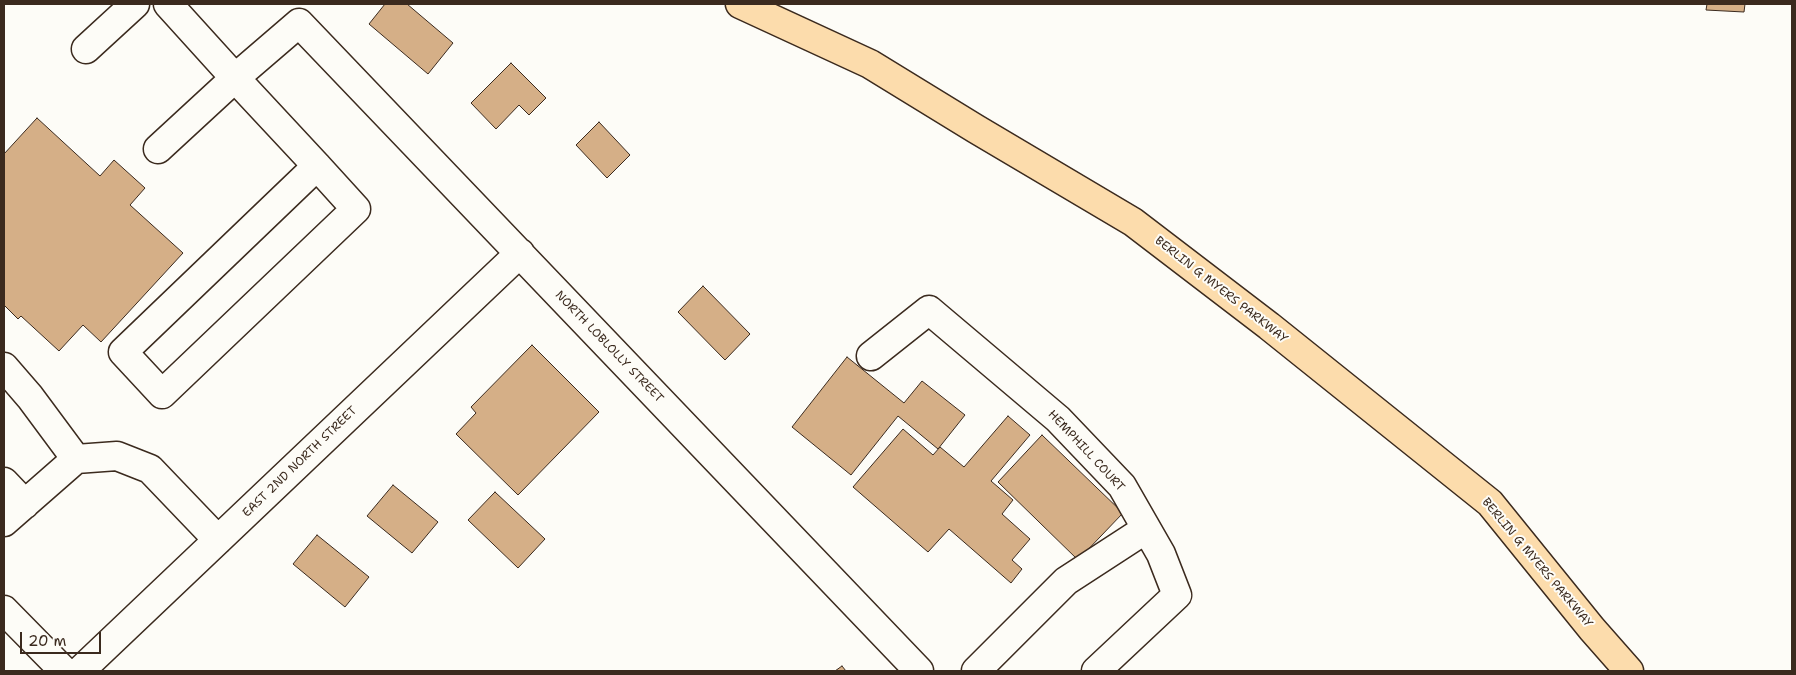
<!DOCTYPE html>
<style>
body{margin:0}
#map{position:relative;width:1796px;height:675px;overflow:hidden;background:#fdfcf7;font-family:"Shantell Sans",sans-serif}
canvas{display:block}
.frame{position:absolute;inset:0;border:5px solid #3b2a1e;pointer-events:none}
.scale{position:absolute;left:20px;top:632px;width:81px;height:22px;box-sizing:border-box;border:2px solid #3b2a1e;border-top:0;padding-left:6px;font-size:15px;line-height:18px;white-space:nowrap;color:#3b2a1e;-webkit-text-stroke:4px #fdfcf7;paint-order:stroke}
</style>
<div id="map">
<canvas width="1796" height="675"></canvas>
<div class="frame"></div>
<div class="scale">20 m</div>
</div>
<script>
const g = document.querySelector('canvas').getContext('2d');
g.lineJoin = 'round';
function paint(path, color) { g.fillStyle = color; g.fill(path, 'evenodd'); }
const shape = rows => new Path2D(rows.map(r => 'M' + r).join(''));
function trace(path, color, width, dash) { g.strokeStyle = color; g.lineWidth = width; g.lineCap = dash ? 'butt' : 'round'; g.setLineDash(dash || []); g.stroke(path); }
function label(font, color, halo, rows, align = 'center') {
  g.font = font + ' "Shantell Sans",sans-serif'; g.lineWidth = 4; g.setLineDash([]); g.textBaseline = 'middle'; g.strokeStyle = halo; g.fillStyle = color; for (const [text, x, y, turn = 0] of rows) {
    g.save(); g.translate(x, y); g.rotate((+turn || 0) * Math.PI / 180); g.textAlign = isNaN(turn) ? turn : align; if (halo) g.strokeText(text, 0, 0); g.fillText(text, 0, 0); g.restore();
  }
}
const building = shape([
 [385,4,407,4,453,43,428,74,369,24,385,4],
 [1707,4,1745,4,1744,12,1706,10,1707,4],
 [511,63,546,98,529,115,519,105,496,129,471,103,511,63],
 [37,118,100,176,114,160,145,188,130,205,183,253,101,342,83,325,59,351,21,316,18,319,4,305,4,154,37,118],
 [599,122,630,155,607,178,576,145,599,122],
 [703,286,750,334,725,360,678,312,703,286],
 [532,345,599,412,518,495,456,434,476,413,471,407,532,345],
 [847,357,904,403,922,381,965,415,938,449,898,416,851,475,792,427,847,357],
 [1008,416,1030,435,991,481,1013,500,1002,514,1030,539,1012,560,1022,569,1011,583,949,529,928,552,853,487,903,429,933,455,940,447,964,467,1008,416],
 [1042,435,1123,513,1078,560,998,482,1042,435],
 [393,485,438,522,412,553,367,516,393,485],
 [495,492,545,539,518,568,468,520,495,492],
 [317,535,369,577,345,607,293,564,317,535],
 [842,666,846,671,835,671,842,666]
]);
paint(building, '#d5af87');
trace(building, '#3b2a1e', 1);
const minor = shape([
 [168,4,235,78,317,166,356,209,162,394,123,352,317,166],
 [86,49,135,4],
 [158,149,235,78,299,23,919,671],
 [871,356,929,310,1058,419,1122,486,1161,554,1177,595,1096,671],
 [4,367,30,397,76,459],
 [4,482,25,504],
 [4,522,76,459,117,456,150,469,218,540],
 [4,610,64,671],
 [80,671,520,253],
 [976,671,1066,581,1146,529]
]);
const major = shape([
 [740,4,870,64,976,129,1133,222,1269,326,1490,503,1592,629,1629,671]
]);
trace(minor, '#3b2a1e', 31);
trace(major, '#3b2a1e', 31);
trace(minor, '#fdfcf7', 28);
trace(major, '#fcdcac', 28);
label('12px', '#3b2a1e', '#fdfcf7', [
 ["BERLIN G MYERS PARKWAY",1221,290,38],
 ["NORTH LOBLOLLY STREET",609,347,46],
 ["HEMPHILL COURT",1086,451,47],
 ["EAST 2ND NORTH STREET",300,462,-44],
 ["BERLIN G MYERS PARKWAY",1537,563,50]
]);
</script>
